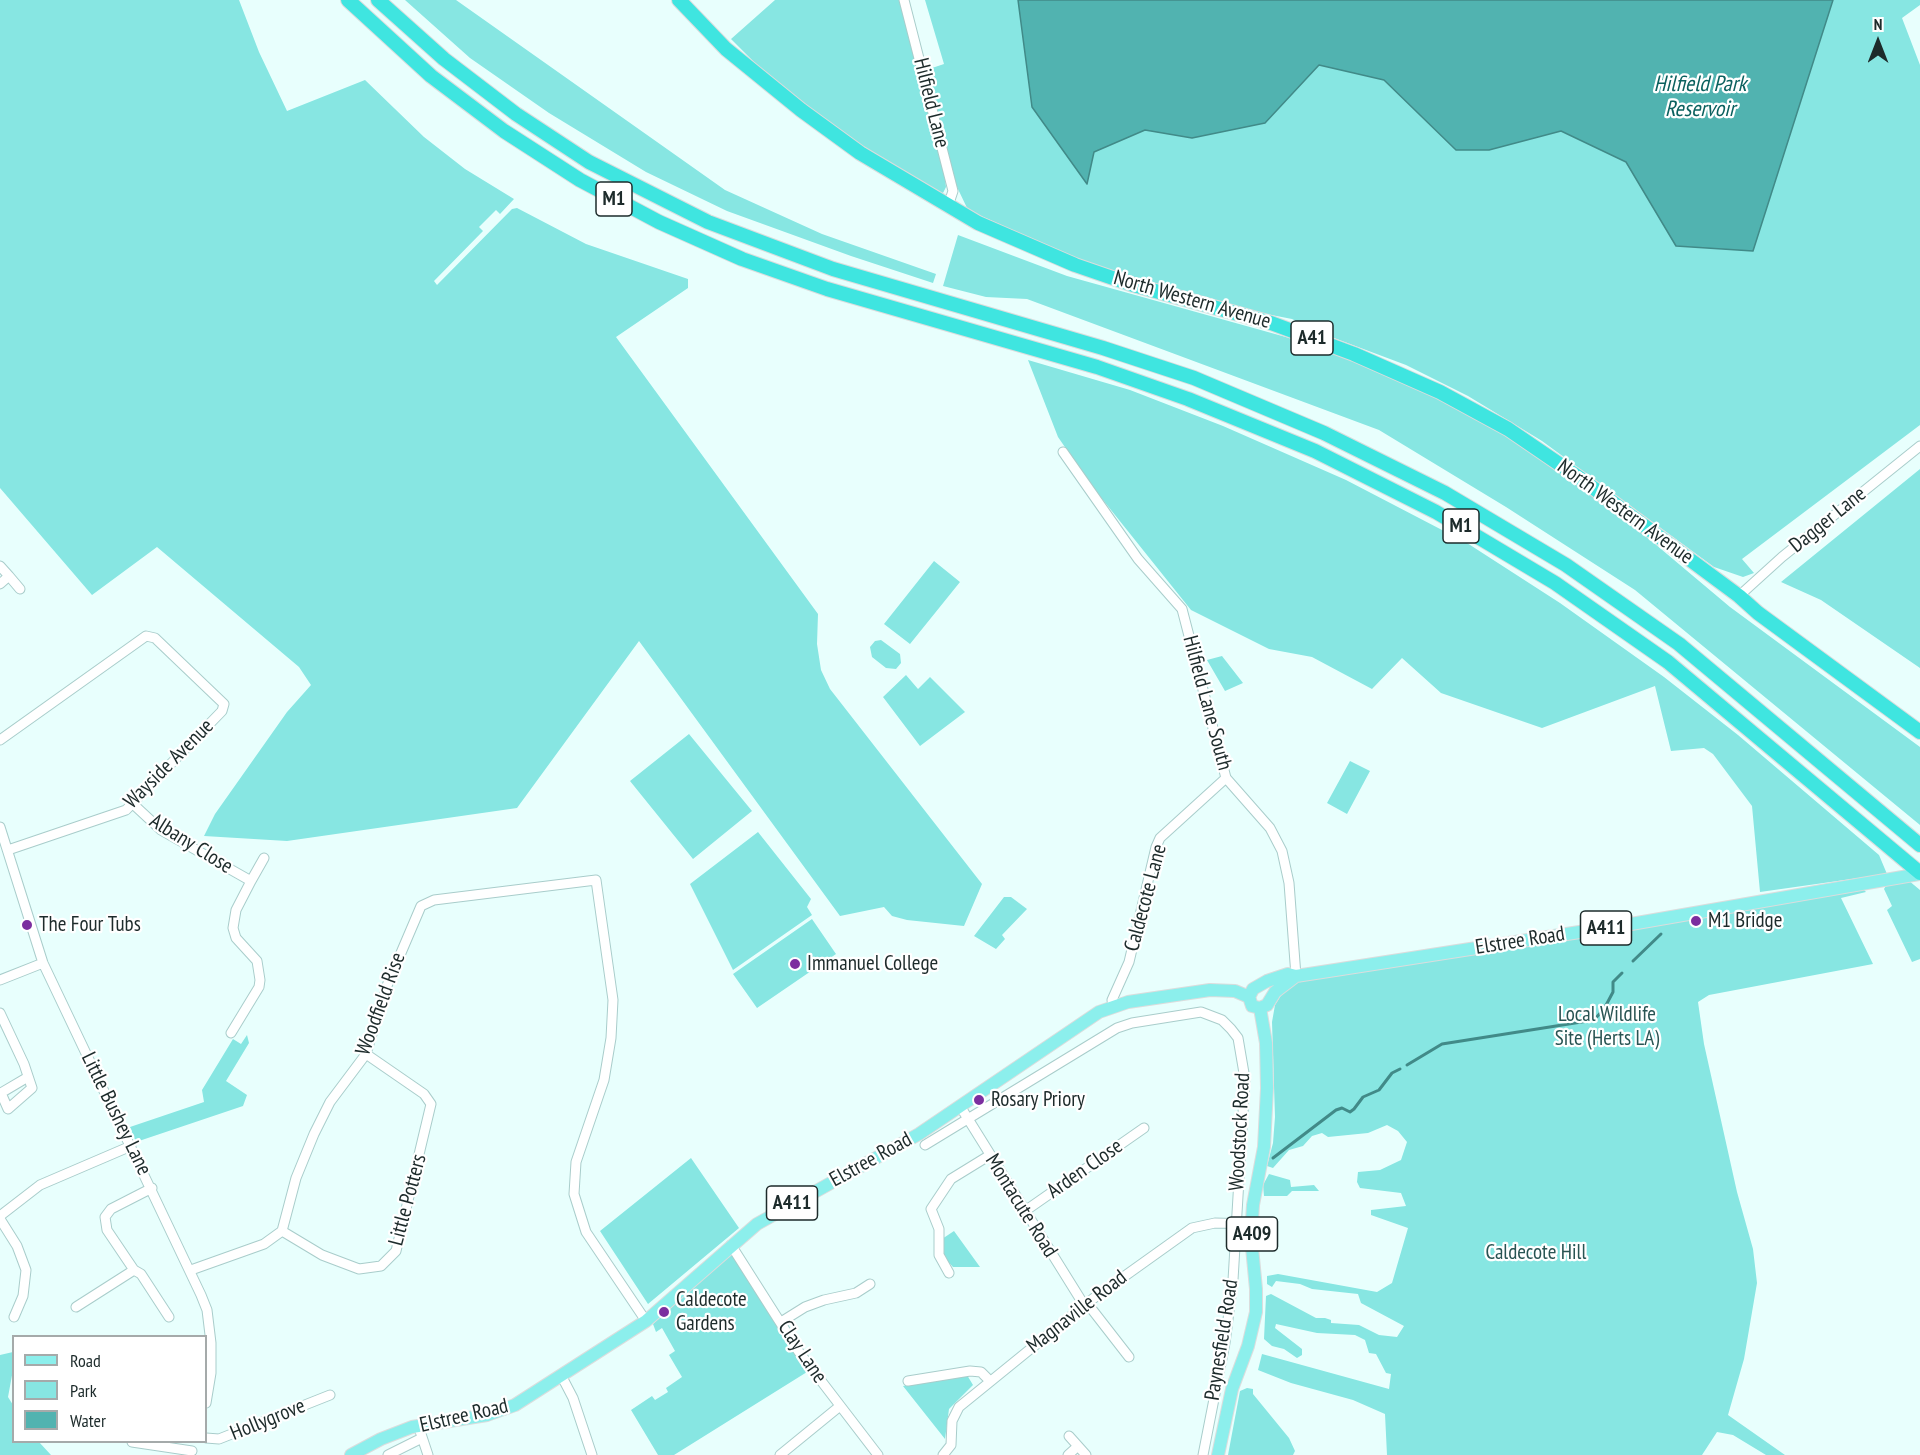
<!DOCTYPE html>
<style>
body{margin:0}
#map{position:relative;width:1920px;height:1455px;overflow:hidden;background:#e8fffd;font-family:"PT Sans Narrow",sans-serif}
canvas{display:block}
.legend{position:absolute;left:12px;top:1335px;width:195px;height:108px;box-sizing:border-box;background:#fff;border:2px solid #a5aaaa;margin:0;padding:8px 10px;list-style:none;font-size:18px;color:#1d2b2b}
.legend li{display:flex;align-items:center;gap:12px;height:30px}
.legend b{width:30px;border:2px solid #a5aaaa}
.north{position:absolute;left:1848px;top:12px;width:60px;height:60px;-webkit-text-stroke:4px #fff;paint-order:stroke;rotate:0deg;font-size:16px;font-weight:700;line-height:24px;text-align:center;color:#1d2b2b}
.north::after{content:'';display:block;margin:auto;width:21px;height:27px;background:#1d2b2b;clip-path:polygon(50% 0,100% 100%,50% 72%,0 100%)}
</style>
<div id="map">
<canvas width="1920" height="1455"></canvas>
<ul class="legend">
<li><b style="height:8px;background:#8cefec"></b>Road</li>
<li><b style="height:16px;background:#87e6e2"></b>Park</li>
<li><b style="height:16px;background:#51b3b0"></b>Water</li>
</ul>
<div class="north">N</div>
</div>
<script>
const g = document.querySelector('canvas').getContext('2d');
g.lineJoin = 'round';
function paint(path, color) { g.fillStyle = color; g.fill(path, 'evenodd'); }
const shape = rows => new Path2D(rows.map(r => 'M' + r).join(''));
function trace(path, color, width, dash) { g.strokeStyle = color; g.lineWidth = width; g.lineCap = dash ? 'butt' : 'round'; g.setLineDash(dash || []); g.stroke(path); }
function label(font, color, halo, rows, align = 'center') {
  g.font = font + ' "PT Sans Narrow",sans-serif'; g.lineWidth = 4.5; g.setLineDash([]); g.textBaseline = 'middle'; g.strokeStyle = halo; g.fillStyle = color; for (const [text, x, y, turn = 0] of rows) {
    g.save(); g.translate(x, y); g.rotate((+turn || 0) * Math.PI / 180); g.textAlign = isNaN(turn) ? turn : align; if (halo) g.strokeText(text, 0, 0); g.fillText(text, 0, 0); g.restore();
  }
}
paint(shape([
 [0,0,239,0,259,52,287,111,365,80,424,137,465,169,514,199,500,214,496,210,479,227,483,231,434,281,437,285,512,209,517,208,586,244,688,279,688,288,616,337,818,614,817,644,821,670,830,689,982,884,964,926,907,920,892,916,884,907,840,916,639,641,517,808,287,841,204,836,215,814,287,712,311,685,299,667,157,547,92,595,0,488],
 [405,0,456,0,725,190,822,234,936,274,933,283,851,256,727,211,646,172,549,113,470,58],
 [775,0,900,0,945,179,946,187,943,193,932,192,836,130,761,69,731,39],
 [925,0,1920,0,1920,5,1902,18,1920,65,1920,425,1742,559,1754,573,1743,577,1714,567,1542,441,1468,396,1406,365,1318,332,1292,319,1246,310,1141,281,1080,261,968,210,957,187,926,70,944,64],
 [958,235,1067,276,1336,351,1465,410,1531,450,1592,491,1730,607,1920,747,1920,825,1635,590,1506,507,1379,430,1027,299,986,297,943,286],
 [1028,360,1130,390,1223,426,1346,480,1467,543,1560,603,1664,677,1738,735,1879,855,1887,874,1760,892,1752,806,1713,754,1704,748,1671,751,1655,686,1542,728,1441,693,1402,658,1372,689,1312,657,1269,649,1191,610,1091,485,1058,437],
 [1920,469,1920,668,1821,600,1781,582],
 [934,561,960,582,910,644,884,624],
 [881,640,900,654,901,663,896,669,886,668,872,657,870,647,875,641],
 [1222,656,1243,683,1225,691,1207,660],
 [906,675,918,689,930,677,965,712,920,746,883,697],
 [689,734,752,811,693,859,630,781],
 [1350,761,1370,771,1347,814,1327,803],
 [758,832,811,899,807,907,812,915,733,970,690,884],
 [1908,880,1920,890,1920,959,1912,962,1887,910,1892,906,1884,889,1887,884],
 [1862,888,1866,892,1841,898,1873,964,1709,995,1698,1002,1704,1044,1737,1192,1753,1249,1757,1283,1744,1359,1728,1415,1785,1455,1766,1455,1733,1435,1717,1432,1702,1455,1387,1455,1385,1414,1353,1400,1291,1383,1258,1370,1262,1354,1389,1389,1391,1374,1386,1373,1376,1354,1369,1353,1365,1340,1355,1335,1317,1333,1276,1324,1275,1328,1302,1349,1302,1355,1297,1358,1284,1349,1272,1346,1264,1339,1266,1296,1271,1294,1316,1318,1325,1318,1331,1320,1331,1323,1359,1325,1379,1335,1397,1337,1404,1326,1361,1303,1358,1294,1312,1289,1300,1284,1276,1281,1272,1287,1267,1284,1267,1276,1278,1274,1377,1292,1392,1283,1408,1228,1371,1215,1371,1210,1406,1206,1401,1193,1360,1188,1357,1182,1358,1172,1380,1170,1401,1160,1407,1142,1398,1131,1387,1125,1368,1133,1328,1137,1322,1133,1312,1136,1303,1146,1289,1150,1273,1168,1267,1166,1273,1143,1275,1117,1272,1022,1275,1005,1285,989,1300,980],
 [1004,897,1011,897,1027,909,1002,935,1005,939,996,949,974,936],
 [812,919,836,954,757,1008,733,974],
 [247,1035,249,1043,226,1081,247,1095,243,1106,136,1142,130,1127,204,1102,202,1090,233,1039,241,1044],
 [691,1158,739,1228,648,1304,600,1231],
 [1269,1174,1290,1180,1291,1187,1314,1185,1319,1191,1292,1191,1287,1196,1264,1196,1263,1185],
 [954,1231,980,1267,953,1267,941,1254,942,1239],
 [731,1254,807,1372,674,1455,658,1455,631,1410,652,1396,655,1400,668,1392,666,1388,682,1377,669,1355,675,1351,662,1328,656,1332,653,1324],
 [13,1352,13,1370,8,1397,13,1405,14,1442,39,1442,51,1455,0,1455,0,1355],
 [967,1375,973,1385,949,1409,945,1439,903,1386],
 [1247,1388,1253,1389,1253,1394,1289,1438,1295,1451,1293,1455,1228,1455,1240,1391]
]), '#87e6e2');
const water = shape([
 [1018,0,1833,0,1753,251,1676,246,1626,162,1561,131,1489,150,1456,150,1384,80,1319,65,1265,123,1192,138,1145,130,1094,152,1087,184,1032,107,1018,0]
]);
paint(water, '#51b3b0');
trace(water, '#418a88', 1.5);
trace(shape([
 [1633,961,1661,934],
 [1407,1065,1442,1044,1594,1020,1604,1009,1613,992,1613,982,1622,973],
 [1273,1158,1336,1110,1342,1108,1350,1112,1354,1109,1363,1097,1379,1090,1392,1073,1400,1069]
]), '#418a88', 3);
const minor = shape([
 [904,0,953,191,948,206],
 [1063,452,1138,559,1182,609,1226,778,1270,828,1282,851,1289,883,1296,976],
 [0,566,9,576,0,584],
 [9,576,20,589],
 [1739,596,1782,557,1920,446],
 [0,740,146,636,155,638,224,704,222,711,126,810,8,850],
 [133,804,161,830,251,881,236,910,233,928,236,938,257,961,260,980,259,987,231,1033],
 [0,827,43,963,201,1295,207,1310,211,1343,211,1373,206,1403],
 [251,881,264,858],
 [0,980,43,963],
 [1113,1006,1112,1000,1129,962,1156,847,1160,838,1226,778],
 [0,1013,24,1064,32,1088,8,1109,1,1093,28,1077],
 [960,1106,1084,1305],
 [925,1145,1117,1028,1132,1023,1201,1012,1222,1020,1231,1029,1238,1038,1245,1079,1233,1280,1225,1343,1203,1455],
 [1025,1211,1144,1128],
 [0,1216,40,1185,131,1146],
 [0,1219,17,1246,26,1270,23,1296,14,1317],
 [282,1231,322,1255,359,1269,381,1266,396,1251,431,1104,424,1094,366,1054],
 [731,1245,799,1352,878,1455],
 [134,1270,141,1274,169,1317],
 [191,1270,264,1244,282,1231,296,1178,314,1134,330,1102,366,1054,386,988,421,906,434,900,596,880,613,1000,611,1038,604,1080,576,1162,574,1194,586,1232,646,1321],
 [949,1273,939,1255,939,1229,931,1209,951,1179,990,1155],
 [1087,1303,1129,1357],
 [76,1307,134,1270,107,1230,105,1217,111,1209,152,1188],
 [781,1322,805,1307,824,1300,856,1293,870,1284],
 [561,1375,573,1398,592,1455],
 [908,1381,970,1371,981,1372,989,1380],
 [418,1425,428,1455],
 [1069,1436,1086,1455],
 [206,1438,219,1439,330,1395],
 [132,1442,192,1451],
 [388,1455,422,1438],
 [780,1455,840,1406],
 [943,1455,951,1445,952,1421,959,1407,1087,1303,1192,1228,1215,1223,1252,1224],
 [1068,1455,1078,1446]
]);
const major = shape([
 [1249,997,1253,989,1267,981,1288,974,1296,976,1335,970,1631,924,1920,874],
 [351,1455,381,1439,412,1427,487,1415,515,1405,646,1321,757,1224,919,1134,1099,1012,1128,1002,1210,990,1235,991,1249,997,1252,1006,1260,1008,1267,1005,1275,992,1296,976],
 [1218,1455,1232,1389,1248,1346,1256,1312,1256,1289,1251,1237,1253,1205,1264,1147,1267,1088,1266,1043,1260,1008]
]);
const highway = shape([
 [348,0,431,76,504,131,580,180,659,222,742,259,827,289,1097,367,1188,399,1315,451,1436,512,1555,583,1668,662,1920,873],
 [378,0,444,59,516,114,589,162,708,222,833,269,1103,348,1194,378,1324,433,1445,493,1566,565,1679,644,1920,845],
 [679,0,726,49,801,110,860,153,978,223,1075,265,1130,284,1271,323,1354,354,1440,392,1508,429,1584,481,1739,596,1758,613,1920,732]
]);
trace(minor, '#a9cdcb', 11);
trace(major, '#dbdddd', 14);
trace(highway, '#dbdddd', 16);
trace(minor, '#fff', 9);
trace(major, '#8cefec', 12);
trace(highway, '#3fe5e0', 14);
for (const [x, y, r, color] of [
 [1696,921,6,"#7b2e9f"],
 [27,925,6,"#7b2e9f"],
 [795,964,6,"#7b2e9f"],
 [979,1100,6,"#7b2e9f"],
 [664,1312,6,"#7b2e9f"]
]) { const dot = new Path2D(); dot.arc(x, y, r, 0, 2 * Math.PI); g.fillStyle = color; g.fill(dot); trace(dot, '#fff', 2); }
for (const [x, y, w] of [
 [614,199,36],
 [1312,338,42],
 [1461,526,36],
 [1606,928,51],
 [792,1203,51],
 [1252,1234,51]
]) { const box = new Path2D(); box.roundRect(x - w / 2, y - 17, w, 34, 4.5); g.fillStyle = '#fff'; g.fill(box); trace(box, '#1d2b2b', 1.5); }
label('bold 20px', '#1d2b2b', null, [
 ["M1",614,199],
 ["A41",1312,338],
 ["M1",1461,526],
 ["A411",1606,928],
 ["A411",792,1203],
 ["A409",1252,1234]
]);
label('21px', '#1d2b2b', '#fff', [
 ["Hilfield Lane",931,103,76],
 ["North Western Avenue",1192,300,16],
 ["North Western Avenue",1625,512,36],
 ["Dagger Lane",1828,520,-39],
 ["Hilfield Lane South",1207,703,75],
 ["Wayside Avenue",169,764,-45],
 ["Albany Close",191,844,32],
 ["Caldecote Lane",1146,898,-75],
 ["Elstree Road",1520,941,-9],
 ["Woodfield Rise",381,1004,-70],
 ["Little Bushey Lane",116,1114,64],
 ["Woodstock Road",1240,1132,-87],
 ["Elstree Road",871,1160,-29],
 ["Arden Close",1085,1169,-35],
 ["Little Potters",408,1200,-75],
 ["Montacute Road",1021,1206,58],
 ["Magnaville Road",1077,1312,-38],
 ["Paynesfield Road",1222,1340,-81],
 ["Clay Lane",802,1352,56],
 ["Elstree Road",464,1416,-13],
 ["Hollygrove",268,1420,-22]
]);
label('21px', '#1d2b2b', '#fff', [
 ["M1 Bridge",1708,921],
 ["The Four Tubs",39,925],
 ["Immanuel College",807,964],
 ["Rosary Priory",991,1100],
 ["Caldecote",676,1300],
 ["Gardens",676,1324]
], 'left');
label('21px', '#285453', '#fff', [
 ["Local Wildlife",1607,1015],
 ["Site (Herts LA)",1607,1039],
 ["Caldecote Hill",1536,1253]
]);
label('italic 22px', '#0b615f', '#fff', [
 ["Hilfield Park",1700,85],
 ["Reservoir",1700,110]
]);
</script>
